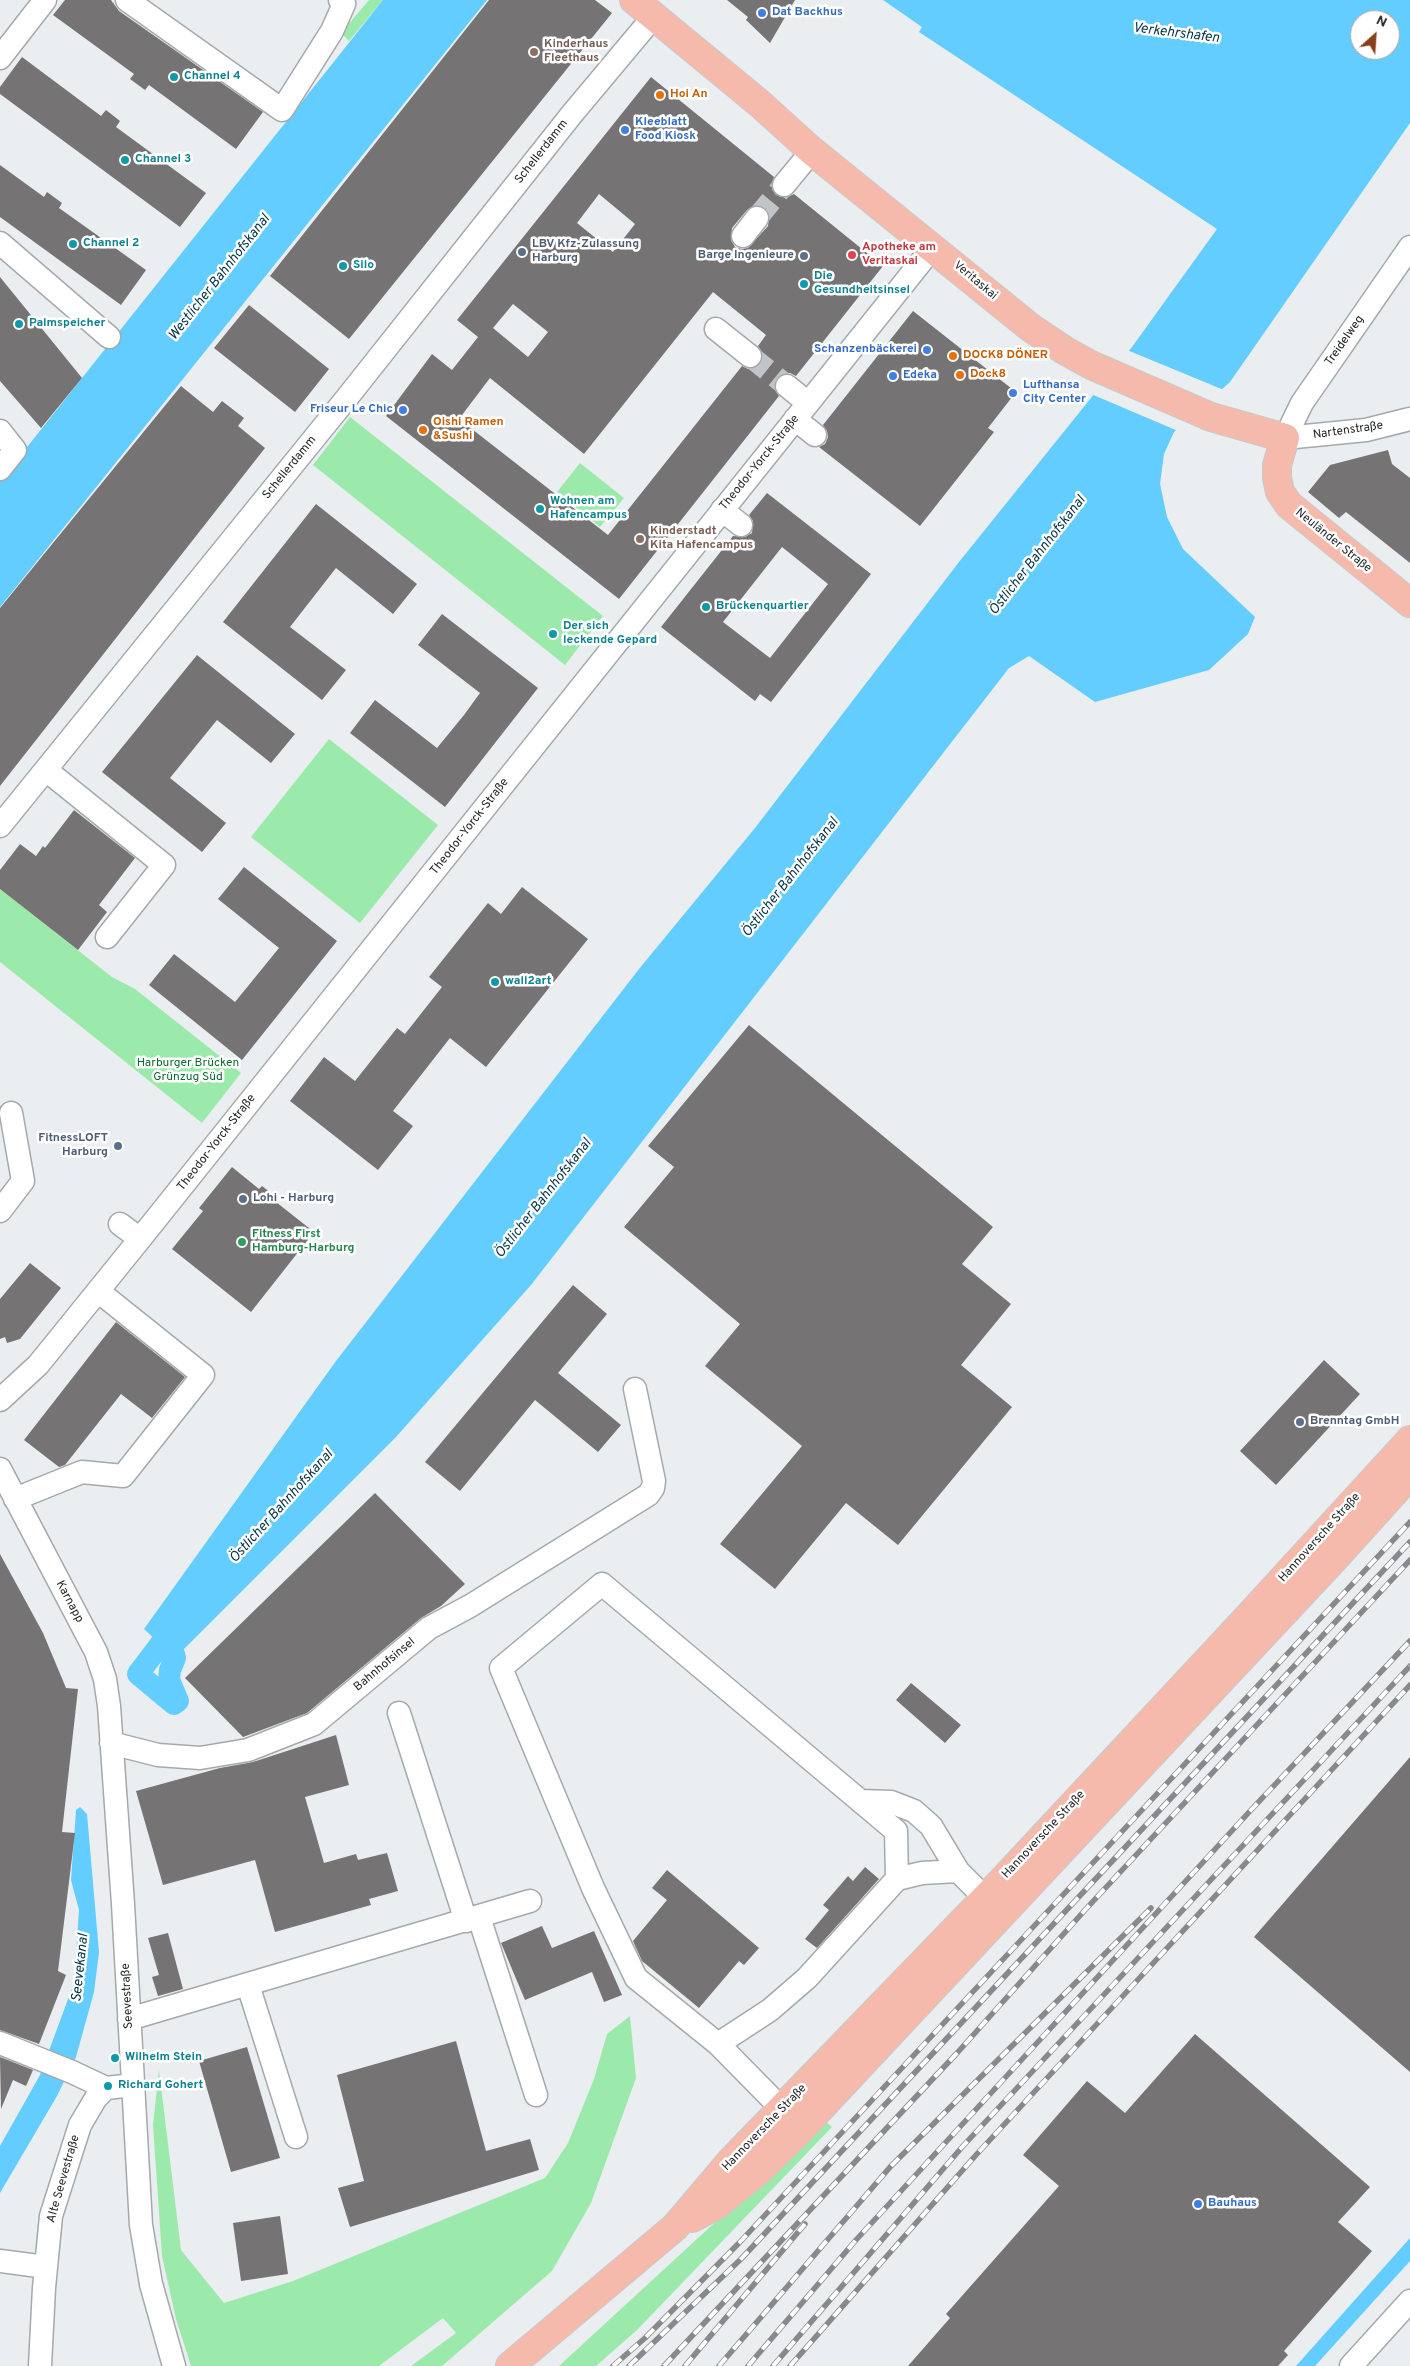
<!DOCTYPE html>
<meta charset="utf-8">
<style>
body{margin:0}
#map{position:relative;width:1410px;height:2366px;overflow:hidden;background:#eaeef0;font-family:Overpass,sans-serif}
canvas{display:block}
.north{position:absolute;left:1350px;top:10px;width:50px;height:50px;box-sizing:border-box;background:#fff;border:1px solid #a5a6a6;border-radius:50%;rotate:26deg;font-size:14px;font-weight:700;line-height:20px;text-align:center;color:#1f2021}
.north::after{content:'';display:block;margin:auto;width:18px;height:22px;background:#87401d;clip-path:polygon(50% 0,100% 100%,50% 72%,0 100%)}
</style>
<div id="map">
<canvas width="1410" height="2366"></canvas>
<div class="north">N</div>
</div>
<script>
const g = document.querySelector('canvas').getContext('2d');
g.lineJoin = 'round';
function paint(path, color) { g.fillStyle = color; g.fill(path, 'evenodd'); }
const shape = rows => new Path2D(rows.map(r => 'M' + r).join(''));
function trace(path, color, width, dash) { g.strokeStyle = color; g.lineWidth = width; g.lineCap = dash ? 'butt' : 'round'; g.setLineDash(dash || []); g.stroke(path); }
function label(font, color, halo, rows, align = 'center') {
  g.font = font + ' Overpass,sans-serif'; g.lineWidth = 5; g.setLineDash([]); g.textBaseline = 'middle'; g.strokeStyle = halo; g.fillStyle = color; for (const [text, x, y, turn = 0] of rows) {
    g.save(); g.translate(x, y); g.rotate((+turn || 0) * Math.PI / 180); g.textAlign = isNaN(turn) ? turn : align; if (halo) g.strokeText(text, 0, 0); g.fillText(text, 0, 0); g.restore();
  }
}
paint(shape([
 [369,0,383,0,349,41,341,33],
 [350,417,603,616,565,665,313,465],
 [580,463,624,498,600,527,557,492],
 [329,739,438,825,360,923,251,837],
 [0,889,112,977,135,989,241,1073,202,1123,0,962],
 [630,2016,636,2078,591,2203,552,2271,442,2366,411,2366,456,2333,443,2318,379,2366,191,2366,176,2319,162,2256,153,2125,159,2070,181,2250,224,2303,293,2281,545,2178,568,2143,594,2079,607,2034],
 [825,2121,832,2127,637,2330,596,2366,559,2366]
]), '#9ceaab');
paint(shape([
 [383,0,487,0,0,607,0,481],
 [883,0,1410,0,1410,123,1230,382,1174,432,1164,454,1160,484,1167,517,1183,549,1255,617,1248,634,1209,670,1095,702,1029,656,1009,668,531,1285,396,1437,175,1658,144,1629,336,1361,639,969,755,828,959,562,1132,347,1217,229,919,32,922,27],
 [1360,20,1390,20,1390,50,1360,50],
 [80,1807,87,1814,99,1952,94,1992,76,2057,57,2096,0,2193,0,2146,40,2075,74,1983,79,1910,71,1880,76,1810],
 [1410,2238,1410,2261,1315,2366,1296,2366]
]), '#62cdfe');
paint(shape([
 [1127,350,1224,390,1178,431,1091,394]
]), '#eaeef0');
trace(shape([
 [169,1635,175,1658,170,1670,169,1680,178,1701,174,1704,138,1674,160,1645,180,1623]
]), '#62cdfe', 22);
paint(shape([
 [65,0,111,0,119,11,263,112,236,149,149,85,145,90,130,79,134,74,53,15],
 [489,0,595,0,612,13,349,339,270,276],
 [727,0,795,0,770,43,746,20,748,17],
 [22,57,101,116,106,110,120,121,116,127,206,193,180,227,0,94,0,87],
 [651,77,774,177,772,189,776,195,788,197,794,194,883,266,796,376,790,373,783,374,777,378,775,390,779,396,619,599,386,416,432,354,452,370,478,337,457,320],
 [599,194,635,224,613,252,577,223],
 [759,205,765,208,769,214,768,226,748,248,742,249,735,247,731,240,732,228,747,210,753,206],
 [713,292,766,335,758,346,762,352,763,358,760,364,754,368,748,369,742,366,608,535,459,419,490,378,584,454],
 [513,304,548,332,528,357,493,328],
 [0,165,44,197,47,192,62,203,59,208,146,270,121,305,0,217],
 [0,277,82,378,41,428,0,381],
 [249,305,329,369,295,412,214,348],
 [913,311,1016,392,988,428,994,432,920,526,819,447,825,444,828,437,827,431,823,425],
 [181,386,213,412,222,401,244,418,238,426,265,448,0,786,0,608],
 [1388,450,1392,464,1410,478,1410,563,1346,512,1339,518,1308,492,1330,465],
 [767,493,871,574,771,702,760,694,755,701,661,627,733,536,745,537,752,533,753,521,749,515],
 [782,547,828,584,770,658,723,622],
 [316,504,417,584,393,614,336,568,290,627,346,670,322,700,223,622],
 [442,614,538,688,445,807,350,733,375,700,437,748,464,715,480,693,418,645],
 [197,655,295,734,271,763,217,720,170,778,226,823,202,852,102,772],
 [74,810,135,858,99,905,107,912,78,950,0,889,0,870,20,844,36,856,43,846,45,848],
 [244,867,337,941,242,1060,149,985,174,954,235,1002,279,948,218,899],
 [522,887,588,939,486,1067,450,1038,393,1111,413,1126,378,1170,290,1101,324,1057,355,1081,397,1028,405,1034,442,987,429,977,488,903,501,914],
 [749,1025,993,1227,962,1264,1011,1304,961,1365,1012,1407,898,1545,846,1503,775,1589,720,1544,802,1446,705,1366,740,1324,624,1227,674,1167,648,1146],
 [232,1167,259,1189,262,1186,279,1199,276,1202,314,1232,251,1312,172,1249,203,1211,199,1208],
 [30,1263,61,1288,20,1339,7,1343,5,1337,0,1339,0,1299],
 [573,1285,607,1314,558,1373,621,1425,598,1452,535,1400,460,1491,425,1462],
 [116,1322,185,1377,152,1418,121,1394,65,1465,59,1467,24,1440],
 [1324,1360,1360,1394,1276,1485,1240,1451],
 [375,1493,465,1584,441,1606,421,1618,307,1713,243,1737,185,1678],
 [0,1554,43,1633,66,1688,78,1689,62,1832,75,1833,58,1971,66,1975,39,2044,0,2030],
 [911,1683,961,1725,945,1743,896,1700],
 [336,1735,349,1785,305,1797,324,1863,356,1854,358,1860,387,1853,398,1891,369,1899,371,1905,275,1932,255,1860,163,1885,136,1791,220,1768,253,1762],
 [1410,1757,1410,2072,1254,1937],
 [865,1867,879,1879,817,1948,805,1939,829,1910,823,1905,848,1876,853,1881],
 [667,1870,759,1948,744,1965,739,1961,699,2008,642,1961,633,1941,667,1900,652,1888],
 [542,1926,552,1948,594,1931,622,1995,604,2002,592,1972,525,2000,501,1943],
 [168,1933,183,1989,158,1996,152,1977,159,1975,148,1938],
 [1195,2034,1370,2187,1338,2222,1372,2251,1284,2351,1288,2355,1278,2366,908,2366,950,2318,946,2314,1059,2186,1023,2155,1087,2081,1125,2113],
 [456,2041,486,2151,530,2139,539,2170,350,2227,338,2188,364,2181,337,2075],
 [247,2047,280,2158,231,2172,199,2061],
 [0,2057,33,2070,26,2086,13,2080,1,2109],
 [280,2216,288,2274,241,2281,233,2223]
]), '#767375');
trace(shape([
 [757,218,784,185],
 [750,356,787,386]
]), '#c1c5c7', 22, [22, 11]);
const minor = shape([
 [127,0,282,110,332,31,344,4,340,0],
 [0,58,45,0],
 [784,185,812,151],
 [743,236,757,218],
 [0,243,109,337],
 [1410,247,1302,403,1285,438,1366,430,1410,419],
 [716,329,750,356],
 [787,386,808,403],
 [795,419,815,435],
 [0,431,15,450,0,469],
 [722,510,741,525],
 [46,770,164,865,107,937],
 [0,826,346,399,572,114,654,16],
 [0,1211,23,1181,11,1113],
 [120,1224,140,1239],
 [0,1400,38,1365,140,1239,933,247],
 [0,1469,96,1652,105,1679,109,1706,123,1904,141,2225,151,2284,174,2366],
 [15,1499,82,1472,123,1476,203,1375,98,1291],
 [602,1584,896,1831,897,1879,807,1978,770,2010,718,2044,636,1978,593,1888,501,1668,602,1584],
 [399,1713,466,1921],
 [111,1743,158,1755,200,1758,248,1750,314,1724,429,1628,470,1606,648,1495,653,1488,654,1481,635,1389],
 [860,1801,891,1802,914,1811,931,1826,958,1871,985,1898],
 [897,1879,922,1873,958,1871],
 [479,1917,536,2095],
 [248,1985,296,2137],
 [129,2019,530,1901],
 [0,2043,72,2072,106,2088],
 [718,2044,782,2109],
 [0,2261,46,2267],
 [40,2366,44,2288,51,2216,80,2125,96,2098,106,2088,133,2085],
 [1351,2366,1410,2301]
]);
const major = shape([
 [634,0,759,103,812,151,1031,328,1064,350,1091,365,1211,417,1285,438,1277,465,1277,478,1280,492,1289,505,1410,603],
 [692,2218,718,2204,757,2172,799,2131,1334,1559,1410,1475],
 [510,2366,675,2227,731,2161,1001,1882,1249,1616,1410,1440]
]);
trace(minor, '#a5a9ab', 25);
trace(major, '#c9c9ca', 30);
trace(minor, '#fff', 22);
trace(major, '#f6baad', 28);
const rail = shape([
 [613,2366,645,2338,740,2242,1410,1522],
 [629,2366,741,2259,1410,1542],
 [664,2366,958,2052,1085,1910,1410,1560],
 [685,2366,805,2224],
 [719,2366,891,2166,1151,1908],
 [748,2366,856,2240,1251,1810,1410,1641],
 [773,2366,963,2146,1410,1666],
 [790,2366,976,2155,1410,1685]
]);
trace(rail, '#87898b', 5.5);
trace(rail, '#fff', 4, [11]);
for (const [x, y, r, color] of [
 [762,13,5,"#3f7fe0"],
 [534,52,5,"#8d6e63"],
 [174,77,5,"#0f9aa8"],
 [660,95,5,"#e8710a"],
 [625,130,5,"#3f7fe0"],
 [125,160,5,"#0f9aa8"],
 [73,244,5,"#0f9aa8"],
 [522,252,5,"#5c6f8a"],
 [852,255,5,"#e0444e"],
 [804,256,5,"#5c6f8a"],
 [343,266,5,"#0f9aa8"],
 [804,284,5,"#0f9aa8"],
 [19,324,5,"#0f9aa8"],
 [927,350,5,"#3f7fe0"],
 [953,356,5,"#e8710a"],
 [960,375,5,"#e8710a"],
 [893,376,5,"#3f7fe0"],
 [1013,393,5,"#3f7fe0"],
 [403,410,5,"#3f7fe0"],
 [423,430,5,"#e8710a"],
 [540,509,5,"#0f9aa8"],
 [640,539,5,"#8d6e63"],
 [706,607,5,"#0f9aa8"],
 [553,634,5,"#0f9aa8"],
 [495,982,5,"#0f9aa8"],
 [118,1146,5,"#5c6f8a"],
 [243,1199,5,"#5c6f8a"],
 [242,1242,5,"#2e9e5b"],
 [1300,1422,5,"#5c6f8a"],
 [115,2058,5,"#0f9aa8"],
 [108,2086,5,"#0f9aa8"],
 [1198,2204,5,"#3f7fe0"]
]) { const dot = new Path2D(); dot.arc(x, y, r, 0, 2 * Math.PI); g.fillStyle = color; g.fill(dot); trace(dot, '#fff', 2); }
label('bold 12px', '#366cbe', '#fff', [
 ["Dat Backhus",772,13],
 ["Kleeblatt",635,123],
 ["Food Kiosk",635,137],
 ["Schanzenbäckerei",917,350,"right"],
 ["Edeka",903,376],
 ["Lufthansa",1023,386],
 ["City Center",1023,400],
 ["Friseur Le Chic",393,410,"right"],
 ["Bauhaus",1208,2204]
], 'left');
label('bold 12px', '#785e54', '#fff', [
 ["Kinderhaus",544,45],
 ["Fleethaus",544,59],
 ["Kinderstadt",650,532],
 ["Kita Hafencampus",650,546]
], 'left');
label('bold 12px', '#0d838f', '#fff', [
 ["Channel 4",184,77],
 ["Channel 3",135,160],
 ["Channel 2",83,244],
 ["Silo",353,266],
 ["Die",814,277],
 ["Gesundheitsinsel",814,291],
 ["Palmspeicher",29,324],
 ["Wohnen am",550,502],
 ["Hafencampus",550,516],
 ["Brückenquartier",716,607],
 ["Der sich",563,627],
 ["leckende Gepard",563,641],
 ["wall2art",505,982],
 ["Wilhelm Stein",125,2058],
 ["Richard Gohert",118,2086]
], 'left');
label('bold 12px', '#c56008', '#fff', [
 ["Hoi An",670,95],
 ["DOCK8 DÖNER",963,356],
 ["Dock8",970,375],
 ["Oishi Ramen",433,423],
 ["&Sushi",433,437]
], 'left');
label('12px', '#1f2021', '#fff', [
 ["Schellerdamm",542,152,-52],
 ["Veritaskai",975,281,40],
 ["Treidelweg",1345,341,-55],
 ["Nartenstraße",1348,431,-8],
 ["Theodor-Yorck-Straße",760,463,-51],
 ["Schellerdamm",290,468,-51],
 ["Neuländer Straße",1333,541,39],
 ["Theodor-Yorck-Straße",470,827,-52],
 ["Theodor-Yorck-Straße",217,1143,-52],
 ["Hannoversche Straße",1320,1538,-48],
 ["Karnapp",69,1602,62],
 ["Bahnhofsinsel",385,1665,-40],
 ["Hannoversche Straße",1044,1835,-47],
 ["Seevestraße",128,1996,-93],
 ["Hannoversche Straße",765,2128,-46],
 ["Alte Seevestraße",64,2179,-74]
]);
label('bold 12px', '#4e5e75', '#fff', [
 ["LBV Kfz-Zulassung",532,245],
 ["Harburg",532,259],
 ["Barge Ingenieure",794,256,"right"],
 ["FitnessLOFT",108,1139,"right"],
 ["Harburg",108,1153,"right"],
 ["Lohi - Harburg",253,1199],
 ["Brenntag GmbH",1310,1422]
], 'left');
label('bold 12px', '#be3a42', '#fff', [
 ["Apotheke am",862,248],
 ["Veritaskai",862,262]
], 'left');
label('12px', '#106930', '#fff', [
 ["Harburger Brücken",188,1064],
 ["Grünzug Süd",188,1078]
]);
label('bold 12px', '#27864d', '#fff', [
 ["Fitness First",252,1235],
 ["Hamburg-Harburg",252,1249]
], 'left');
label('italic 14px', '#013347', '#fff', [
 ["Verkehrshafen",1176,34,7],
 ["Westlicher Bahnhofskanal",220,278,-52],
 ["Östlicher Bahnhofskanal",1038,556,-52],
 ["Östlicher Bahnhofskanal",791,878,-52],
 ["Östlicher Bahnhofskanal",544,1199,-52],
 ["Östlicher Bahnhofskanal",282,1507,-48],
 ["Seevekanal",81,1968,-84]
]);
</script>
